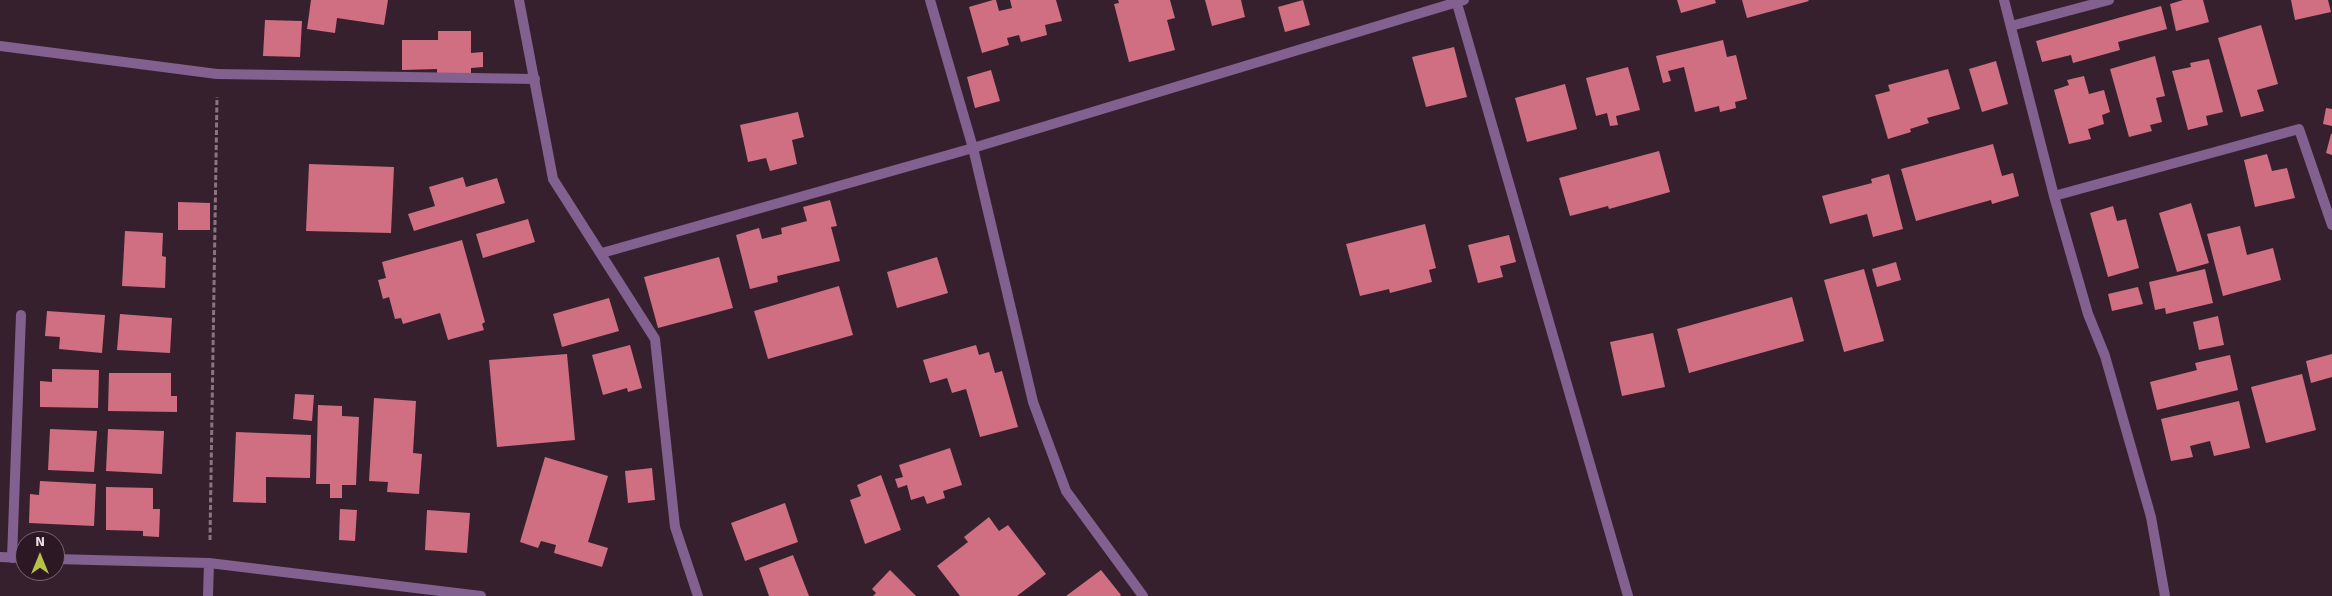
<!DOCTYPE html>
<style>
body{margin:0}
#map{position:relative;width:2332px;height:596px;overflow:hidden;background:#36202e;font-family:Signika,sans-serif}
canvas{display:block}
.north{position:absolute;left:15px;top:531px;width:50px;height:50px;box-sizing:border-box;background:#2c1724;border:1px solid #7a6772;border-radius:50%;rotate:0deg;font-size:14px;font-weight:700;line-height:20px;text-align:center;color:#eedee7}
.north::after{content:'';display:block;margin:auto;width:18px;height:22px;background:#b8c147;clip-path:polygon(50% 0,100% 100%,50% 72%,0 100%)}
</style>
<div id="map">
<canvas width="2332" height="596"></canvas>
<div class="north">N</div>
</div>
<script>
const g = document.querySelector('canvas').getContext('2d');
g.lineJoin = 'round';
function paint(path, color) { g.fillStyle = color; g.fill(path, 'evenodd'); }
const shape = rows => new Path2D(rows.map(r => 'M' + r).join(''));
function trace(path, color, width, dash) { g.strokeStyle = color; g.lineWidth = width; g.lineCap = dash ? 'butt' : 'round'; g.setLineDash(dash || []); g.stroke(path); }
paint(shape([
 [311,0,388,0,384,25,337,18,335,33,307,29],
 [993,0,996,0,999,11,1012,8,1010,0,1056,0,1062,21,1045,25,1047,35,1021,42,1019,35,1007,38,1009,45,982,53,969,7],
 [1118,0,1170,0,1175,18,1167,20,1175,50,1129,62,1114,4,1119,3],
 [1205,0,1241,0,1245,17,1212,26],
 [1303,0,1310,25,1285,32,1278,7],
 [1677,0,1715,0,1716,3,1681,13],
 [1742,0,1808,0,1809,1,1747,18],
 [2183,0,2203,0,2209,22,2176,31,2170,4],
 [2291,0,2328,0,2331,12,2295,20],
 [2161,6,2167,29,2118,42,2120,50,2073,63,2071,55,2042,62,2036,41],
 [265,20,302,21,300,57,263,56],
 [2261,25,2278,84,2257,90,2264,111,2241,117,2218,38],
 [438,31,471,31,471,53,483,52,483,67,471,68,471,74,437,74,437,69,402,70,402,40,438,40],
 [1723,40,1727,57,1736,55,1747,99,1735,102,1736,108,1720,112,1719,106,1695,112,1684,67,1668,71,1671,81,1663,83,1656,56],
 [1454,47,1467,97,1426,107,1412,57],
 [2155,56,2165,96,2156,98,2162,122,2150,125,2152,131,2129,137,2110,69],
 [2209,59,2223,112,2206,116,2208,125,2188,130,2172,71,2191,67,2190,63],
 [1996,61,2008,104,1982,112,1969,69],
 [1628,67,1640,110,1616,116,1618,125,1610,126,1607,113,1596,116,1586,78],
 [1948,69,1960,109,1927,118,1929,123,1910,129,1911,132,1888,139,1875,95,1890,91,1888,85],
 [991,70,1000,101,975,108,967,77],
 [2084,76,2089,94,2104,90,2110,112,2102,115,2104,124,2088,129,2091,139,2069,144,2054,90,2069,85,2067,80],
 [1565,84,1577,129,1527,142,1515,98],
 [2326,108,2332,109,2332,126,2323,124],
 [798,112,804,137,792,140,797,164,770,171,766,158,748,162,740,125],
 [2331,134,2332,134,2332,155,2326,153],
 [1993,144,2002,176,2013,173,2019,196,1992,204,1991,200,1916,221,1901,169],
 [1659,151,1670,192,1609,209,1608,206,1570,216,1559,178],
 [2267,154,2272,171,2287,168,2295,198,2255,207,2244,160],
 [309,164,394,167,391,233,306,231],
 [1889,174,1903,229,1873,237,1867,214,1830,224,1822,196,1872,183,1871,179],
 [463,177,466,187,497,178,505,203,414,231,408,214,435,206,429,187],
 [830,200,837,226,831,227,840,261,777,276,778,282,750,289,736,235,759,228,762,239,782,234,781,228,807,221,803,207],
 [178,202,210,203,210,230,178,230],
 [2191,203,2209,263,2177,272,2159,213],
 [2113,206,2117,221,2126,219,2139,268,2108,277,2090,213],
 [528,219,535,242,483,258,476,234],
 [1425,224,1436,268,1429,270,1432,282,1390,293,1389,289,1360,296,1346,244],
 [2240,226,2247,255,2273,248,2281,280,2223,296,2207,234],
 [125,231,163,233,162,256,166,257,165,288,122,286],
 [1509,235,1516,262,1500,266,1503,277,1478,283,1468,245],
 [462,240,485,322,482,324,484,330,448,340,440,313,403,324,401,318,395,319,389,297,383,299,378,280,386,278,382,262],
 [719,257,733,308,658,328,644,277],
 [937,257,948,293,897,308,887,272],
 [1896,262,1901,280,1877,287,1872,269],
 [1864,269,1884,341,1844,352,1824,280],
 [2205,269,2213,303,2166,314,2165,308,2155,310,2149,282],
 [839,286,853,335,768,359,754,311],
 [2138,287,2143,304,2112,311,2108,294],
 [1792,297,1804,341,1689,373,1677,329],
 [609,298,619,331,562,347,553,314],
 [47,311,105,315,102,353,59,349,60,337,45,336],
 [120,314,172,318,170,353,117,350],
 [2218,316,2224,345,2199,350,2193,322],
 [1653,333,1665,387,1622,396,1610,342],
 [630,345,642,388,628,392,627,388,603,395,592,355],
 [976,345,979,355,989,352,995,373,1002,371,1018,427,980,437,966,389,952,393,947,378,930,383,923,360],
 [567,354,575,440,497,447,489,360],
 [2332,354,2332,377,2311,383,2306,361],
 [2230,355,2238,390,2157,410,2150,382,2197,370,2195,363],
 [52,369,99,370,98,408,40,407,40,381,52,382],
 [109,373,171,373,171,396,177,396,177,412,108,411],
 [2302,374,2316,430,2266,443,2251,387],
 [295,394,314,395,312,421,293,419],
 [374,398,416,401,413,453,422,454,419,494,387,492,388,482,369,481],
 [2239,401,2250,448,2214,456,2210,441,2190,446,2193,457,2171,461,2161,419],
 [318,405,342,406,342,416,359,417,356,485,342,485,342,498,330,498,330,484,316,484],
 [50,429,97,431,94,472,48,470],
 [108,429,164,431,162,474,106,471],
 [236,432,311,435,310,478,266,477,266,503,233,502],
 [950,448,962,485,943,491,945,498,927,504,924,496,911,500,907,485,898,488,895,479,903,477,899,465],
 [545,457,608,476,588,542,608,548,602,567,554,553,556,545,541,541,538,548,520,542],
 [652,468,655,500,628,503,625,471],
 [881,475,901,530,865,544,850,500,861,496,857,485],
 [40,481,96,484,94,526,29,523,30,494,39,495],
 [106,487,153,488,153,509,160,509,159,537,143,536,143,531,106,530],
 [785,503,798,542,745,561,731,523],
 [340,509,357,510,355,541,339,540],
 [427,510,470,513,467,553,425,550],
 [989,517,999,531,1008,525,1046,574,1017,596,960,596,937,566,968,542,964,537],
 [793,555,809,596,769,596,759,568],
 [890,570,916,596,873,596,876,593,872,589],
 [1101,570,1121,595,1120,596,1066,596]
]), '#d06f82');
trace(shape([
 [210,540,217,97]
]), '#887581', 3, [5, 2.5]);
trace(shape([
 [217,74,535,79]
]), '#826090', 10);
trace(shape([
 [519,0,553,179,655,339,675,527,698,596],
 [930,0,973,148,1033,402,1066,491,1143,596],
 [1456,0,1628,596],
 [2004,0,2054,196,2088,314,2105,356,2151,517,2165,596],
 [2011,26,2109,0],
 [0,46,217,74],
 [2054,196,2299,129,2332,225],
 [602,253,973,148,1464,0],
 [0,557,25,558],
 [12,558,21,315],
 [55,559,209,563,481,596],
 [208,596,209,563]
]), '#826090', 10);
</script>
